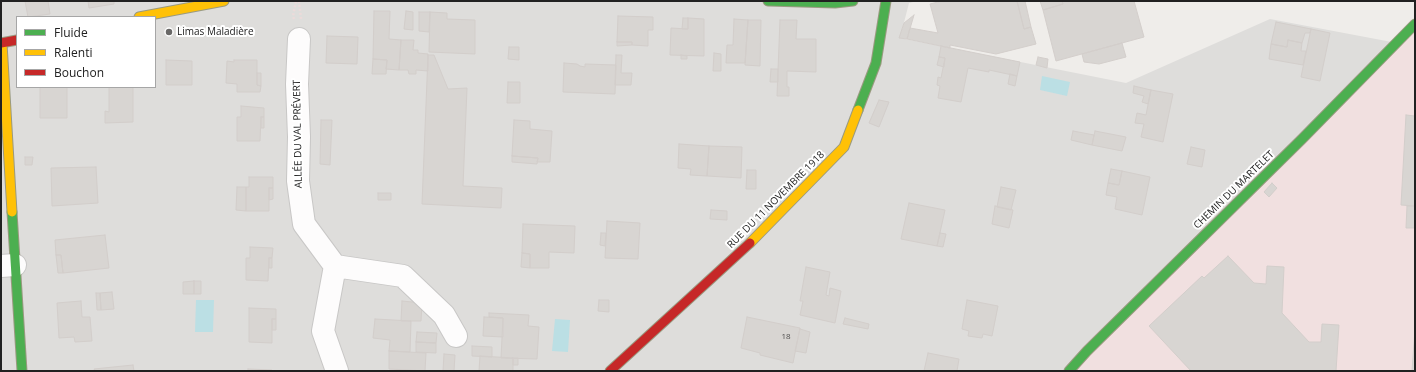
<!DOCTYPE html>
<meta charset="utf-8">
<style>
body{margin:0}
#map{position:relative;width:1416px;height:372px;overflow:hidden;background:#efedea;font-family:"Open Sans",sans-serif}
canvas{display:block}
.frame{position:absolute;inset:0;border:2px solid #212121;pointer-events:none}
.legend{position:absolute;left:16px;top:16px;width:140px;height:72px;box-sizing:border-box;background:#fff;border:1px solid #a6a6a6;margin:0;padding:5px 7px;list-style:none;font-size:12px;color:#212121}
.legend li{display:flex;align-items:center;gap:8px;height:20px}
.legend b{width:20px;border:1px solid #a6a6a6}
</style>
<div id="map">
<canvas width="1416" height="372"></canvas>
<div class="frame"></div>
<ul class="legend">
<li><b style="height:5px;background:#4caf50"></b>Fluide</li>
<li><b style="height:5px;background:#ffc107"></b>Ralenti</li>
<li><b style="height:5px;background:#c62828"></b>Bouchon</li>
</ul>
</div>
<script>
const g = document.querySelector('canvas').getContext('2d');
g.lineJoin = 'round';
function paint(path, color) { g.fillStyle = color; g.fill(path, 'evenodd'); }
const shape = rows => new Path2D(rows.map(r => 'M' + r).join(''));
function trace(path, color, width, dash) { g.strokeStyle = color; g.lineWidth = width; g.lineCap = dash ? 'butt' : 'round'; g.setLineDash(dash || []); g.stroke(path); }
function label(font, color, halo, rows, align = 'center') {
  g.font = font + ' "Open Sans",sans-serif'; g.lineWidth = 4; g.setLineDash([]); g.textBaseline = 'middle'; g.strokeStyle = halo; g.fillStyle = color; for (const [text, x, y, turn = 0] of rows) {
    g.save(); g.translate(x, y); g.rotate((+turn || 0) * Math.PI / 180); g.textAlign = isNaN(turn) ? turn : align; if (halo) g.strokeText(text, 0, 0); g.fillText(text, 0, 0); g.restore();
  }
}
paint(shape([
 [1,1,917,1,909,3,900,38,1126,83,1270,19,1397,43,1070,371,1,371],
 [17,17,155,17,155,87,17,87]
]), '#dedddb');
paint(shape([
 [1415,24,1415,371,1070,371]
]), '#f1e0e0');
paint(shape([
 [1042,76,1070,82,1067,96,1040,90],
 [196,300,214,300,213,332,195,332],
 [555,319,570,320,568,352,552,351]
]), '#bbdfe4');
const building = shape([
 [25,1,48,1,50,14,28,17,25,1],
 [88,1,114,1,114,4,89,8,88,1],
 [942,1,1017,1,1024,29,1031,27,1036,44,996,54,950,45,950,48,907,39,910,28,938,33,930,4,942,1],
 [1017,1,1025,1,1031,27,1024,29,1017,1],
 [1040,1,1062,1,1063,4,1043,10,1040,1],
 [1062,1,1134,1,1144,37,1056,61,1043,10,1063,4,1062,1],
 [374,11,390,11,389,39,401,40,399,70,386,69,387,60,373,59,374,11],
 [406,11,413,12,413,30,404,29,406,11],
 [419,12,430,12,429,32,419,31,419,12],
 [430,12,447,13,447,19,475,20,475,54,429,52,430,12],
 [914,15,907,39,899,38,904,23,914,15],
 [618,16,653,17,653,30,648,30,648,46,632,45,632,42,617,42,618,16],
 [683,18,688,18,688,29,682,29,683,18],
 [688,18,704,19,704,56,670,55,671,28,688,29,688,18],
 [734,19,748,20,745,63,726,63,727,45,733,45,734,19],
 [748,20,761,20,760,66,745,65,748,20],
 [780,20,797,20,796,39,816,39,816,72,787,71,787,87,789,87,789,96,777,96,780,20],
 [1276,22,1311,29,1310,33,1305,33,1302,43,1288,40,1287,47,1271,44,1276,22],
 [1311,29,1330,33,1320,81,1301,77,1311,29],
 [327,36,358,37,357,64,326,63,327,36],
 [401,40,414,40,413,50,418,50,418,53,428,54,428,71,416,70,416,74,409,74,408,70,399,70,401,40],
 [1288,40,1302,43,1301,51,1306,51,1303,65,1269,59,1271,44,1287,47,1288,40],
 [617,42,632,42,632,45,617,46,617,42],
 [1122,43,1126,57,1099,64,1084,62,1082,54,1122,43],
 [941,46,1020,62,1017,76,989,70,989,72,968,68,961,102,938,98,940,86,937,85,938,77,941,78,945,58,939,57,941,46],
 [509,47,519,47,519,60,508,59,509,47],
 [714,53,721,54,721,71,713,71,714,53],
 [428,55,434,55,448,89,467,88,463,186,502,188,501,208,422,204,428,55],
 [616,55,622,55,621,73,632,73,631,85,615,85,616,55],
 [681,55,687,56,687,59,681,59,681,55],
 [939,57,945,58,944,67,937,65,939,57],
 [1038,57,1048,59,1047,68,1036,65,1038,57],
 [373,59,387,60,386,74,372,74,373,59],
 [166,60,192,61,192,85,166,85,166,60],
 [234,60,257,60,257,85,261,86,260,92,237,92,237,84,226,83,227,61,234,62,234,60],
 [564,63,577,64,580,66,585,67,585,64,616,65,615,94,563,92,564,63],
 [771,69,778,69,778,82,770,82,771,69],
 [257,73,261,73,261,86,257,85,257,73],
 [1010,74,1017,76,1015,86,1008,84,1010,74],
 [508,82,520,82,520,103,507,103,508,82],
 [1134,86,1151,90,1148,104,1142,102,1144,96,1133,93,1134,86],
 [40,87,67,87,67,118,40,118,40,87],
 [109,87,133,87,133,122,105,123,105,111,109,112,109,87],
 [1151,90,1173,94,1163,142,1141,137,1144,124,1135,123,1137,113,1146,115,1151,90],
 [879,100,889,102,879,127,869,123,879,100],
 [241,106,264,108,264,117,261,117,260,141,237,141,237,117,241,117,241,106],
 [1406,115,1415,116,1415,206,1401,205,1406,115],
 [261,117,264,117,264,128,261,128,261,117],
 [321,120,332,120,330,165,320,164,321,120],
 [514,120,530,121,530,129,552,131,550,162,537,162,538,158,512,156,514,120],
 [1073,131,1094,135,1092,145,1071,140,1073,131],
 [1095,131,1126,137,1122,151,1092,145,1095,131],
 [679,144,709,146,707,176,690,175,691,169,678,168,679,144],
 [709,146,742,147,741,178,707,176,709,146],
 [1191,147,1205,150,1202,167,1187,164,1191,147],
 [512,156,538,158,537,164,512,162,512,156],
 [25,157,33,157,32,165,25,165,25,157],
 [96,167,98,203,52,206,51,168,96,167],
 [1111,169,1122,171,1119,185,1108,183,1111,169],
 [747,170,756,170,756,189,746,189,747,170],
 [1122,171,1150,177,1142,215,1115,209,1117,197,1106,195,1108,183,1119,185,1122,171],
 [249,177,273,177,273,188,269,188,269,211,246,211,246,187,249,187,249,177],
 [1272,183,1277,188,1269,197,1264,192,1272,183],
 [237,187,246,187,246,211,236,210,237,187],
 [1001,187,1016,190,1011,210,997,207,1001,187],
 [269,188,273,188,273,199,269,200,269,188],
 [378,193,391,193,391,200,378,200,378,193],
 [909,203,945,210,937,246,901,239,909,203],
 [995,206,1013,210,1009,228,992,224,995,206],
 [1407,206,1415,206,1415,228,1406,228,1407,206],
 [711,210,727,211,727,220,710,219,711,210],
 [607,221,640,223,638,259,605,258,607,221],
 [523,224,575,226,574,253,549,252,549,268,530,268,530,254,522,253,523,224],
 [601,233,606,233,605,246,600,245,601,233],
 [940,233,946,234,943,247,937,246,940,233],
 [105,235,109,268,63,273,61,255,56,255,55,240,105,235],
 [250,247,273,248,272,258,269,258,268,281,246,280,246,258,250,258,250,247],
 [522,253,530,254,530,268,521,267,522,253],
 [56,255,61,255,63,273,58,273,56,255],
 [1228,256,1254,283,1266,284,1267,266,1284,267,1282,313,1309,342,1321,342,1322,324,1339,325,1336,371,1191,371,1149,326,1202,276,1204,278,1228,256],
 [269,258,272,258,272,268,269,268,269,258],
 [806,267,830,272,826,295,829,296,830,288,841,291,835,323,800,315,803,301,800,301,806,267],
 [194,281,194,294,183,294,183,282,194,281],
 [194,281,201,281,201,294,194,294,194,281],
 [112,292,114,309,101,310,100,293,112,292],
 [96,293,100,293,101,310,97,310,96,293],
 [599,300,609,300,609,312,598,311,599,300],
 [967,300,998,306,992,336,983,334,982,338,968,336,969,331,962,329,967,300],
 [81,301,82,317,90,317,92,341,75,342,74,337,59,338,57,303,81,301],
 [402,301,422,303,421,321,401,321,402,301],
 [249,308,276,309,276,319,272,319,272,343,249,342,249,308],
 [489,313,529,315,528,326,539,327,537,359,501,358,503,318,489,317,489,313],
 [484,317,503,318,503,337,483,336,484,317],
 [747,317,800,328,793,363,760,355,760,353,741,348,747,317],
 [845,318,869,324,868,329,843,324,845,318],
 [272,319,276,319,276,330,272,330,272,319],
 [375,319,411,321,410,352,389,351,390,340,373,338,375,319],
 [800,329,810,332,806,353,795,351,800,329],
 [1415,330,1415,371,1412,371,1415,330],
 [417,332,437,333,436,343,416,342,417,332],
 [416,342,436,343,436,353,416,352,416,342],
 [472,346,492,347,492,357,472,356,472,346],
 [389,351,426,353,425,371,389,369,389,351],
 [928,353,959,359,957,371,924,371,928,353],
 [444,354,455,355,454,371,443,371,444,354],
 [480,356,513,358,513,371,479,371,480,356],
 [513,358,518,358,518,365,513,365,513,358],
 [133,365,134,371,95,371,94,369,133,365],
 [248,369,272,370,272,371,248,371,248,369]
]);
paint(building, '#d8d5d2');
trace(building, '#d3cecb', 1);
const street = shape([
 [299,39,297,84,299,137,298,181,304,224,335,266],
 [1,266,15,265],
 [337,371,323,331,335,266,403,276,444,315,456,336]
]);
const fast = shape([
 [768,1,835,3,853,1],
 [858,110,876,63,886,1],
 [12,212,22,371],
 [1069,371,1087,351,1302,139,1415,24]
]);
const slow = shape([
 [139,17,224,1],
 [2,43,12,212],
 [750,243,844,147,858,110]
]);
const jam = shape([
 [1,43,17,40],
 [610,371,750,243]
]);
trace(street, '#c8c7c6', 24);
trace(fast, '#9a9a80', 11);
trace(slow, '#9a9a80', 11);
trace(jam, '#9a9a80', 11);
trace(shape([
 [299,1,301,19],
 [294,19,293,16,296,1]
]), '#ecdbda', 2.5, [2, 2]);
trace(street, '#fdfcfc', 22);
trace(fast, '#4caf50', 9);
trace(slow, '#ffc107', 9);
trace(jam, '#c62828', 9);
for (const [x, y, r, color] of [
 [169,32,4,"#696867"]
]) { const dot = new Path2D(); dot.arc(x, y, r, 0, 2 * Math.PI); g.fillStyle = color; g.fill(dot); trace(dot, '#fff', 1.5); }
label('8px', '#4f4e4d', null, [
 ["18",786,337]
]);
label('10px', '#212121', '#fff', [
 ["Limas Maladière",177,32]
], 'left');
label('10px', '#212121', '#fff', [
 ["ALLÉE DU VAL PRÉVERT",298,134,-91],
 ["CHEMIN DU MARTELET",1234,190,-44],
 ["RUE DU 11 NOVEMBRE 1918",776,200,-45]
]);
</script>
